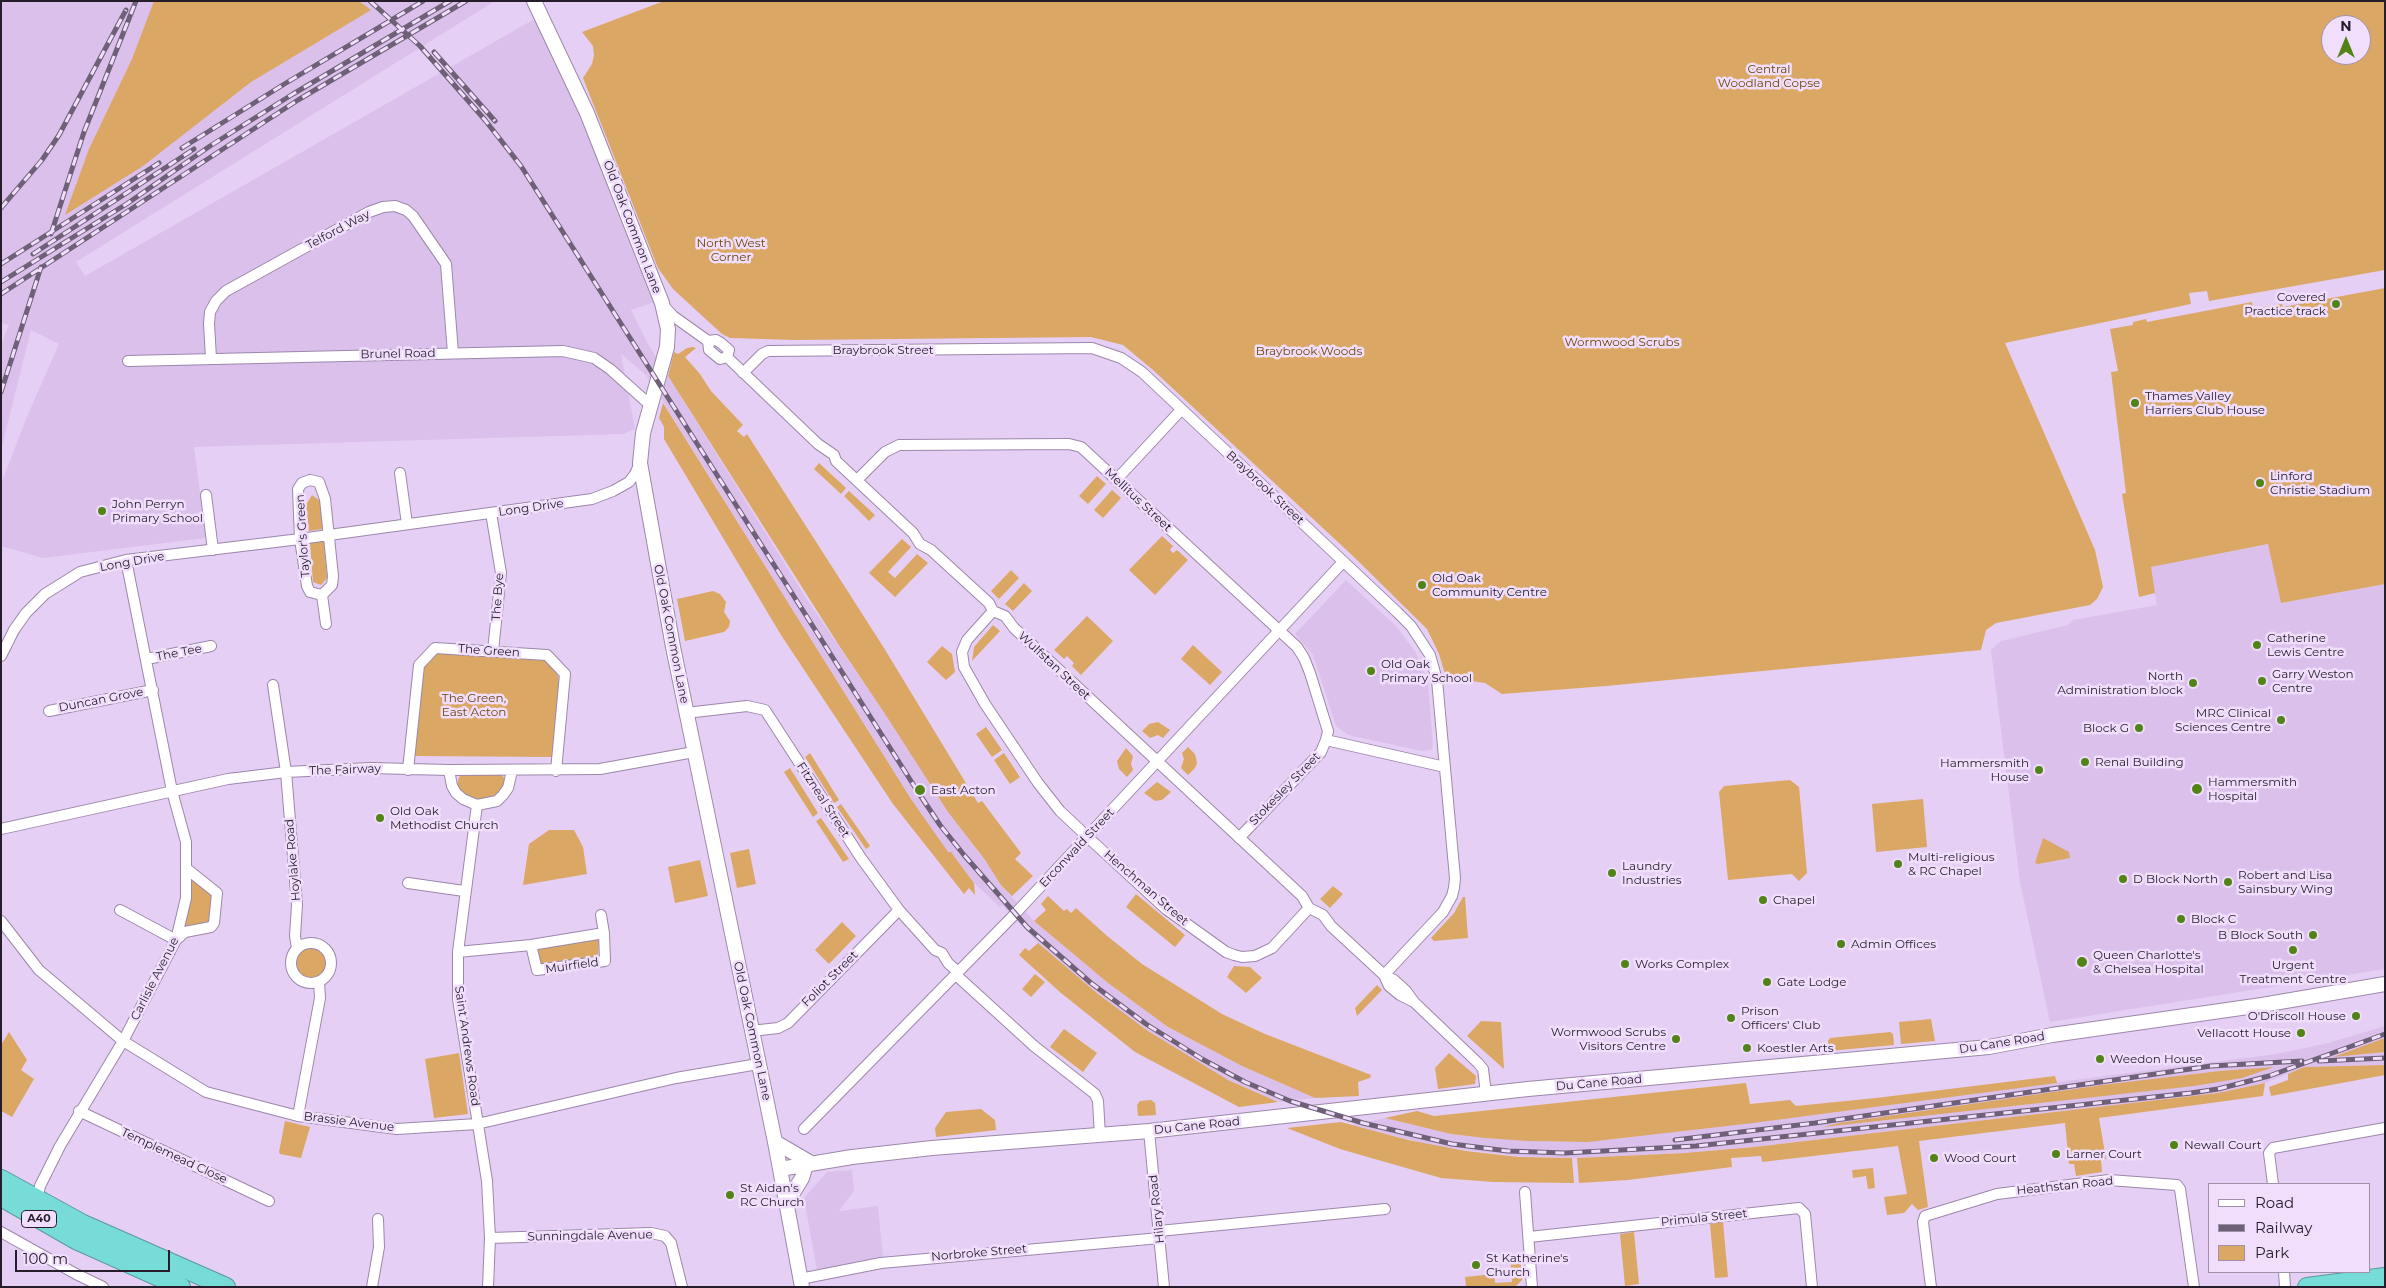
<!DOCTYPE html>
<style>
body{margin:0}
#map{position:relative;width:2386px;height:1288px;overflow:hidden;background:#e6cff4;font-family:Montserrat,sans-serif}
canvas{display:block}
.frame{position:absolute;inset:0;border:2px solid #251d2a;pointer-events:none}
.legend{position:absolute;left:2208px;top:1183px;width:162px;height:90px;box-sizing:border-box;background:#f0defc;border:1px solid #9f91a8;margin:0;padding:6px 9px;list-style:none;font-size:15px;color:#251d2a}
.legend li{display:flex;align-items:center;gap:10px;height:25px}
.legend b{width:25px;border:1px solid #9f91a8}
.north{position:absolute;left:2321px;top:15px;width:50px;height:50px;box-sizing:border-box;background:#f0defc;border:1px solid #9f91a8;border-radius:50%;rotate:0deg;font-size:14px;font-weight:700;line-height:20px;text-align:center;color:#251d2a}
.north::after{content:'';display:block;margin:auto;width:18px;height:22px;background:#518317;clip-path:polygon(50% 0,100% 100%,50% 72%,0 100%)}
.scale{position:absolute;left:15px;top:1250px;width:155px;height:22px;box-sizing:border-box;border:2px solid #251d2a;border-top:0;padding-left:6px;font-size:15px;line-height:18px;white-space:nowrap;color:#251d2a;-webkit-text-stroke:4px #f0defc;paint-order:stroke}
</style>
<div id="map">
<canvas width="2386" height="1288"></canvas>
<div class="frame"></div>
<ul class="legend">
<li><b style="height:6px;background:#fff"></b>Road</li>
<li><b style="height:6px;background:#6e6076"></b>Railway</li>
<li><b style="height:14px;background:#dba764"></b>Park</li>
</ul>
<div class="north">N</div>
<div class="scale">100 m</div>
</div>
<script>
const g = document.querySelector('canvas').getContext('2d');
g.lineJoin = 'round';
function paint(path, color) { g.fillStyle = color; g.fill(path, 'evenodd'); }
const shape = rows => new Path2D(rows.map(r => 'M' + r).join(''));
function trace(path, color, width, dash) { g.strokeStyle = color; g.lineWidth = width; g.lineCap = dash ? 'butt' : 'round'; g.setLineDash(dash || []); g.stroke(path); }
function label(font, color, halo, rows, align = 'center') {
  g.font = font + ' Montserrat,sans-serif'; g.lineWidth = 5; g.setLineDash([]); g.textBaseline = 'middle'; g.strokeStyle = halo; g.fillStyle = color; for (const [text, x, y, turn = 0] of rows) {
    g.save(); g.translate(x, y); g.rotate((+turn || 0) * Math.PI / 180); g.textAlign = isNaN(turn) ? turn : align; if (halo) g.strokeText(text, 0, 0); g.fillText(text, 0, 0); g.restore();
  }
}
paint(shape([
 [1,1,495,1,76,262,85,276,538,17,585,115,655,302,631,310,648,344,808,601,885,714,948,812,1001,882,1001,885,1034,921,1108,983,1168,1027,1242,1066,1315,1098,1278,1102,1228,1080,1197,1062,1148,1031,1098,994,1039,944,1002,905,1000,907,976,885,951,852,948,853,911,799,646,375,621,354,635,429,623,434,194,447,206,538,43,558,1,546,1,484,26,419,59,344,31,330,1,450,1,345,9,325,1,323],
 [2269,544,2281,603,2385,584,2385,969,2050,1022,2020,882,1991,650,2001,641,2068,625,2073,620,2157,605,2150,567],
 [1346,580,1397,627,1416,653,1428,682,1433,746,1431,750,1422,751,1348,735,1336,726,1313,655,1295,634],
 [2385,1026,2385,1065,2304,1067,2265,1083,2218,1093,1754,1147,1685,1153,1574,1158,1525,1157,1434,1146,1351,1125,1385,1118,1451,1134,1485,1138,1562,1142,1617,1139,2276,1054,2328,1043],
 [852,1170,854,1191,839,1211,878,1206,883,1258,817,1271,804,1198,827,1172]
]), '#dbc0ec');
paint(shape([
 [154,1,359,1,371,10,251,82,143,166,65,215,89,149,132,59],
 [664,1,2385,1,2385,270,2209,301,2207,291,2189,293,2191,304,2005,343,2095,550,2103,587,2097,599,2090,605,1996,623,1986,630,1981,650,1606,686,1502,694,1485,683,1472,681,1448,684,1439,654,1427,629,1354,557,1153,370,1123,345,1091,337,795,340,730,338,722,334,673,289,658,268,583,78,592,64,594,55,593,46,582,32],
 [2331,25,2361,25,2361,55,2331,55],
 [2385,288,2385,584,2281,603,2268,544,2151,567,2155,593,2139,597,2122,494,2126,493,2111,372,2118,371,2110,329,2133,325,2133,322,2146,319,2147,322,2252,302,2253,309,2282,304,2283,307],
 [693,347,696,348,685,357,700,374,711,391,743,425,737,431,744,437,747,434,884,648,978,803,982,801,1021,853,1015,859,1033,876,1012,896,1001,885,985,860,948,812,885,714,840,647,668,376,674,352,678,354,687,348],
 [663,403,911,799,948,852,951,852,974,883,975,895,969,888,964,894,893,804,781,635,664,439,664,427,659,418],
 [819,463,846,488,841,494,814,469],
 [1097,476,1106,484,1088,504,1079,496],
 [1112,490,1121,498,1103,518,1094,510],
 [849,491,875,515,869,521,844,496],
 [312,495,320,501,323,529,309,531,306,505],
 [1162,536,1173,546,1170,550,1173,553,1177,550,1188,560,1155,595,1129,570],
 [902,539,911,547,888,572,895,578,917,554,928,563,895,597,869,573],
 [324,541,327,578,321,585,313,582,310,542],
 [1011,570,1019,578,999,599,991,591],
 [1024,583,1032,591,1013,611,1005,604],
 [713,591,720,594,726,602,724,612,730,621,729,627,724,632,685,641,677,599],
 [1087,616,1113,641,1081,675,1072,666,1074,663,1067,656,1064,659,1054,650],
 [993,625,1000,631,972,661,974,647],
 [1193,645,1222,672,1210,685,1181,659],
 [942,646,952,654,955,672,946,680,927,662],
 [436,649,545,658,553,664,559,679,553,757,413,756,423,663],
 [1158,722,1170,730,1163,738,1158,735,1150,738,1142,731,1149,724],
 [986,727,1002,750,992,757,976,734],
 [1188,747,1195,754,1197,763,1195,768,1188,775,1181,768,1184,759,1182,753],
 [1126,748,1133,756,1131,764,1133,770,1127,777,1119,769,1117,761],
 [810,753,839,800,834,803,805,757],
 [1004,753,1020,777,1010,784,994,760],
 [790,768,818,813,813,817,784,772],
 [463,774,501,774,506,780,501,792,492,798,474,800,460,790,457,785,459,777],
 [1790,780,1799,787,1807,873,1799,881,1792,874,1728,880,1719,792,1724,786],
 [1157,782,1171,792,1162,800,1155,801,1144,793],
 [1923,799,1927,847,1876,852,1872,804],
 [841,804,870,846,866,849,837,807],
 [821,818,849,859,843,862,816,821],
 [549,830,574,830,583,847,587,874,523,885,529,844],
 [2043,838,2069,852,2070,858,2038,864,2035,863],
 [749,849,756,884,737,888,730,853],
 [700,860,708,896,675,903,668,867],
 [191,876,212,891,211,923,187,928,185,924],
 [1333,886,1343,894,1330,908,1320,899],
 [1136,894,1185,935,1175,947,1126,907],
 [1048,896,1064,911,1067,909,1071,913,1076,908,1106,935,1142,964,1222,1014,1265,1034,1371,1075,1370,1078,1358,1082,1359,1096,1315,1098,1242,1066,1168,1027,1108,983,1034,921,1046,910,1041,904],
 [1463,897,1465,897,1468,938,1434,941,1431,938,1454,913],
 [842,922,856,936,829,964,815,950],
 [599,939,598,955,595,958,540,965,534,947],
 [1038,943,1098,994,1148,1031,1228,1080,1278,1102,1239,1107,1135,1052,1061,993,1019,955,1025,948,1029,951],
 '295 963a16 16 0 1 1 32 0a16 16 0 1 1-32 0Z',
 [1234,966,1250,967,1262,978,1246,993,1227,977],
 [1035,974,1045,982,1031,997,1022,989],
 [1377,985,1382,990,1357,1016,1355,1008],
 [1931,1019,1935,1041,1901,1044,1899,1022],
 [1481,1021,1501,1022,1504,1069,1467,1036],
 [1064,1029,1097,1053,1083,1072,1050,1047],
 [9,1032,27,1060,21,1070,34,1079,12,1117,1,1111,1,1045],
 [1890,1032,1893,1034,1894,1045,1829,1051,1828,1041,1830,1038],
 [2385,1038,2385,1052,2333,1057],
 [459,1053,468,1114,434,1118,425,1059],
 [1449,1053,1476,1076,1475,1084,1438,1089,1435,1068],
 [2385,1065,2385,1075,2271,1096,2269,1087,2288,1080,2288,1074,2304,1067],
 [2274,1067,2242,1078,2194,1086,1823,1127,1839,1123,2102,1085,2220,1071],
 [2055,1076,2057,1083,1753,1123,1588,1142,1528,1141,1485,1138,1451,1134,1385,1118,1417,1111,1434,1116,1746,1083,1750,1104,1790,1100,1796,1106,1876,1098],
 [2265,1083,2263,1096,2099,1118,2106,1159,2101,1160,2102,1172,2076,1176,2074,1164,2069,1164,2065,1123,1919,1141,1928,1207,1918,1210,1912,1204,1904,1213,1887,1215,1884,1197,1907,1194,1898,1146,1762,1162,1761,1156,1731,1158,1732,1167,1628,1180,1579,1183,1577,1158,1685,1153,1754,1147,2218,1093],
 [1151,1100,1155,1103,1156,1115,1138,1116,1137,1105,1140,1101],
 [981,1109,995,1120,996,1130,936,1137,935,1128,946,1112],
 [285,1121,310,1127,301,1158,280,1154,279,1152],
 [1341,1122,1408,1140,1466,1151,1519,1157,1572,1158,1574,1183,1493,1182,1441,1178,1340,1149,1287,1128],
 [1873,1168,1875,1188,1868,1189,1866,1176,1853,1178,1852,1170],
 [1723,1222,1728,1277,1715,1278,1710,1224],
 [1634,1232,1639,1284,1625,1286,1620,1234],
 [1520,1254,1522,1280,1515,1287,1464,1287,1466,1286,1465,1277,1494,1274,1495,1283,1512,1282,1510,1255]
]), '#dba764');
const street = shape([
 [662,304,673,316,708,341,716,340,721,343,729,350,727,357],
 [708,341,709,350,720,359,727,357],
 [727,357,818,444,834,455,836,461,913,533,920,544,931,550,989,603,993,611,1005,616,1014,628,1302,896,1309,908,1323,915,1331,926,1384,975,1394,980,1406,991,1414,1002],
 [211,358,209,324,210,312,216,301,226,291,369,212,383,207,395,206,406,210,413,216,446,264,453,353],
 [128,361,563,351,594,358,610,369,650,405],
 [743,373,762,354,768,351,1092,348,1121,358,1142,372,1397,612,1411,626,1430,655,1437,680,1455,878,1454,888,1452,896,1443,912,1384,975],
 [400,473,407,524],
 [1117,479,1181,410],
 [310,480,319,482,325,499,333,576,332,585,322,595,310,592,307,586,300,539,298,489,302,483,310,480],
 [857,480,885,452,899,445,1069,444,1081,447,1297,647,1304,658,1310,673,1328,731,1326,740],
 [206,495,213,550],
 [491,513,501,573,493,651],
 [322,595,326,624],
 [993,611,967,640,962,652,964,667,985,704,1038,783,1060,811,1093,842,1166,909,1226,952,1234,955,1242,957,1255,956,1272,948,1309,908],
 [1,656,14,630,26,613,45,594,80,572,126,560,300,539,592,499,613,491,629,482,635,474,640,463],
 [147,659,211,646],
 [273,685,286,772,297,905,295,936,297,948],
 [49,711,153,690],
 [686,713,747,706,765,710,861,858,899,910,935,950,942,953,948,963,958,972],
 [408,770,419,665,435,648,547,655,565,674,556,771],
 [449,770,452,786,456,793,463,799,477,805,497,801,503,795,508,788,512,771],
 [477,805,458,952,458,999,487,1181,490,1238,488,1287],
 [1,829,228,779,286,772,371,768,449,770,600,769,694,752],
 [1239,838,1321,752,1326,740,1445,767],
 [408,883,464,891],
 [120,910,176,940,185,932,211,927,214,923,217,893,187,869],
 [601,915,604,933],
 [1,921,39,970,123,1041,206,1092,298,1116,397,1129,477,1124,676,1078,758,1064],
 '291 963a20 20 0 1 1 40 0a20 20 0 1 1-40 0Z',
 [458,952,531,945,604,933,605,961,537,970,531,945],
 [956,975,1034,1046,1095,1094,1098,1101,1100,1136],
 [1384,975,1389,986,1400,995,1414,1002,1478,1063,1483,1069,1486,1094],
 [751,1031,778,1028,788,1023,899,910],
 [79,1111,269,1201],
 [298,1116,320,998,319,982],
 [804,1129,1013,916,1343,562],
 [1149,1131,1164,1287],
 [2273,1184,2269,1153,2273,1148,2385,1128],
 [1525,1192,1532,1287],
 [37,1200,40,1186,60,1146,123,1041,176,940,186,898,186,842,172,791,126,560],
 [1159,1231,1385,1209],
 [1,1232,76,1274,103,1287],
 [1529,1237,1799,1208,1805,1214,1812,1287],
 [490,1238,651,1233,665,1236,671,1243,682,1287],
 [2284,1272,2285,1287],
 [800,1279,881,1263,1160,1238],
 [372,1287,379,1247,378,1219],
 [1931,1287,1923,1222,1925,1216,1997,1194,2109,1180,2177,1185,2180,1189,2194,1287]
]);
const secondary = shape([
 [534,1,587,113,662,303,668,329,667,347,643,433,640,463,673,647,775,1142,802,1287],
 [775,1142,811,1163],
 [780,1169,852,1157,932,1148,1149,1131,1528,1089,1989,1047,2052,1035,2262,1005,2385,984],
 [786,1204,802,1178,806,1165]
]);
const highway = shape([
 [1,1179,83,1224,226,1287],
 [1,1197,76,1240,181,1287],
 [2307,1287,2385,1277]
]);
trace(street, '#9c87aa', 12);
trace(secondary, '#9c87aa', 16);
trace(highway, '#5a999b', 20);
trace(street, '#fff', 10);
trace(secondary, '#fff', 14);
trace(highway, '#77dcd8', 18);
const rail = shape([
 [370,1,420,46,485,120,521,166,918,792,940,825,964,855,1027,927,1091,983,1146,1024,1202,1059,1245,1082,1290,1101,1363,1123,1452,1144,1508,1151,1565,1153,1696,1146,2191,1093,2218,1089,2269,1076,2385,1034],
 [434,52,495,121],
 [182,148,286,83,423,1],
 [1,208,42,160,59,135,126,10],
 [51,234,84,132,136,1],
 [33,254,194,149],
 [1,264,159,163],
 [1,282,128,203,210,146,293,94,450,1],
 [1,294,298,100,466,1],
 [1,392,41,267],
 [2319,1061,2385,1058],
 [1675,1140,1815,1123,2211,1066,2302,1061]
]);
trace(rail, '#6e6076', 5);
trace(rail, '#f0defc', 3, [9]);
for (const [x, y, r, color] of [
 [2336,304,5,"#518317"],
 [2135,403,5,"#518317"],
 [2260,483,5,"#518317"],
 [102,511,5,"#518317"],
 [1422,585,5,"#518317"],
 [2257,645,5,"#518317"],
 [1371,671,5,"#518317"],
 [2262,681,5,"#518317"],
 [2193,683,5,"#518317"],
 [2281,720,5,"#518317"],
 [2139,728,5,"#518317"],
 [2085,762,5,"#518317"],
 [2039,770,5,"#518317"],
 [2197,789,6,"#518317"],
 [920,790,6,"#518317"],
 [380,818,5,"#518317"],
 [1898,864,5,"#518317"],
 [1612,873,5,"#518317"],
 [2123,879,5,"#518317"],
 [2228,882,5,"#518317"],
 [1763,900,5,"#518317"],
 [2181,919,5,"#518317"],
 [2313,935,5,"#518317"],
 [1841,944,5,"#518317"],
 [2293,950,5,"#518317"],
 [2082,962,6,"#518317"],
 [1625,964,5,"#518317"],
 [1767,982,5,"#518317"],
 [2356,1016,5,"#518317"],
 [1731,1018,5,"#518317"],
 [2301,1033,5,"#518317"],
 [1676,1039,5,"#518317"],
 [1747,1048,5,"#518317"],
 [2100,1059,5,"#518317"],
 [2174,1145,5,"#518317"],
 [2056,1154,5,"#518317"],
 [1934,1158,5,"#518317"],
 [730,1195,5,"#518317"],
 [1476,1265,5,"#518317"]
]) { const dot = new Path2D(); dot.arc(x, y, r, 0, 2 * Math.PI); g.fillStyle = color; g.fill(dot); trace(dot, '#f0defc', 2); }
for (const [x, y, w] of [
 [39,1219,35]
]) { const box = new Path2D(); box.roundRect(x - w / 2, y - 8.5, w, 17, 4); g.fillStyle = '#f0defc'; g.fill(box); trace(box, '#251d2a', 1); }
label('bold 11px', '#251d2a', null, [
 ["A40",39,1219]
]);
label('12px', '#6e4706', '#f0defc', [
 ["Central",1769,69],
 ["Woodland Copse",1769,83],
 ["North West",731,243],
 ["Corner",731,257],
 ["Wormwood Scrubs",1622,342],
 ["Braybrook Woods",1309,351],
 ["The Green,",474,698],
 ["East Acton",474,712]
]);
label('12px', '#251d2a', '#f0defc', [
 ["Old Oak Common Lane",632,227,69],
 ["Telford Way",338,230,-28],
 ["Braybrook Street",883,350],
 ["Brunel Road",398,354,-1],
 ["Braybrook Street",1265,488,43],
 ["Mellitus Street",1138,500,43],
 ["Long Drive",531,508,-8],
 ["Taylor's Green",303,536,-94],
 ["Long Drive",132,562,-10],
 ["The Bye",498,597,-86],
 ["Old Oak Common Lane",671,634,79],
 ["The Green",489,651,4],
 ["The Tee",179,653,-11],
 ["Wulfstan Street",1054,666,43],
 ["Duncan Grove",101,700,-11],
 ["The Fairway",345,770,-2],
 ["Stokesley Street",1285,789,-46],
 ["Fitzneal Street",823,800,57],
 ["Erconwald Street",1077,848,-47],
 ["Hoylake Road",293,860,-95],
 ["Henchman Street",1146,888,41],
 ["Muirfield",572,966,-8],
 ["Carlisle Avenue",155,979,-63],
 ["Foliot Street",830,979,-45],
 ["Old Oak Common Lane",752,1031,78],
 ["Du Cane Road",2002,1043,-9],
 ["Saint Andrews Road",467,1046,82],
 ["Du Cane Road",1599,1083,-5],
 ["Brassie Avenue",349,1122,7],
 ["Du Cane Road",1197,1126,-6],
 ["Templemead Close",174,1156,25],
 ["Heathstan Road",2065,1186,-6],
 ["Hilary Road",1157,1209,-96],
 ["Primula Street",1704,1218,-6],
 ["Sunningdale Avenue",590,1236,-1],
 ["Norbroke Street",979,1253,-5]
]);
label('12px', '#251d2a', '#f0defc', [
 ["Covered",2326,297,"right"],
 ["Practice track",2326,311,"right"],
 ["Thames Valley",2145,396],
 ["Harriers Club House",2145,410],
 ["Linford",2270,476],
 ["Christie Stadium",2270,490],
 ["John Perryn",112,504],
 ["Primary School",112,518],
 ["Old Oak",1432,578],
 ["Community Centre",1432,592],
 ["Catherine",2267,638],
 ["Lewis Centre",2267,652],
 ["Old Oak",1381,664],
 ["Primary School",1381,678],
 ["Garry Weston",2272,674],
 ["Centre",2272,688],
 ["North",2183,676,"right"],
 ["Administration block",2183,690,"right"],
 ["MRC Clinical",2271,713,"right"],
 ["Sciences Centre",2271,727,"right"],
 ["Block G",2129,728,"right"],
 ["Renal Building",2095,762],
 ["Hammersmith",2029,763,"right"],
 ["House",2029,777,"right"],
 ["Hammersmith",2208,782],
 ["Hospital",2208,796],
 ["East Acton",931,790],
 ["Old Oak",390,811],
 ["Methodist Church",390,825],
 ["Multi-religious",1908,857],
 ["& RC Chapel",1908,871],
 ["Laundry",1622,866],
 ["Industries",1622,880],
 ["Robert and Lisa",2238,875],
 ["Sainsbury Wing",2238,889],
 ["D Block North",2133,879],
 ["Chapel",1773,900],
 ["Block C",2191,919],
 ["B Block South",2303,935,"right"],
 ["Admin Offices",1851,944],
 ["Queen Charlotte's",2093,955],
 ["& Chelsea Hospital",2093,969],
 ["Works Complex",1635,964],
 ["Urgent",2293,965,"center"],
 ["Treatment Centre",2293,979,"center"],
 ["Gate Lodge",1777,982],
 ["Prison",1741,1011],
 ["Officers' Club",1741,1025],
 ["O'Driscoll House",2346,1016,"right"],
 ["Wormwood Scrubs",1666,1032,"right"],
 ["Visitors Centre",1666,1046,"right"],
 ["Vellacott House",2291,1033,"right"],
 ["Koestler Arts",1757,1048],
 ["Weedon House",2110,1059],
 ["Newall Court",2184,1145],
 ["Larner Court",2066,1154],
 ["Wood Court",1944,1158],
 ["St Aidan's",740,1188],
 ["RC Church",740,1202],
 ["St Katherine's",1486,1258],
 ["Church",1486,1272]
], 'left');
</script>
